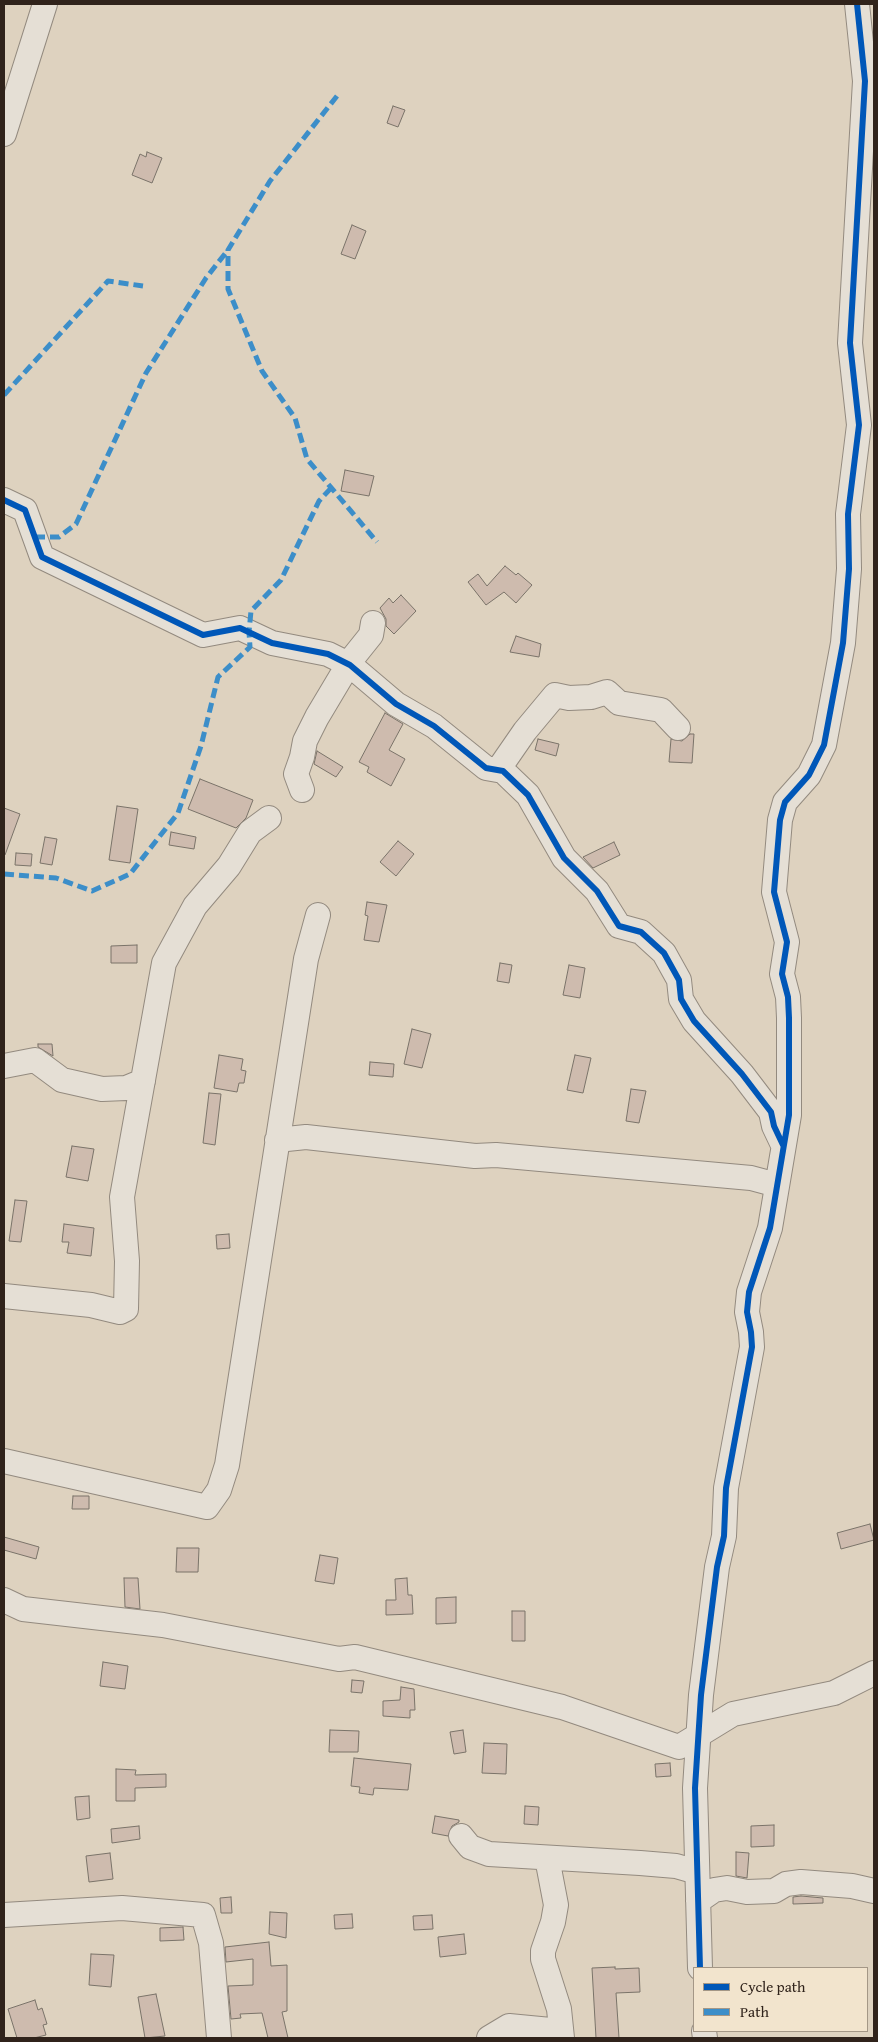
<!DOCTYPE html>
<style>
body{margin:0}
#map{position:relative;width:878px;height:2042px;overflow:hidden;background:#ded2bf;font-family:"Gentium Book Plus",serif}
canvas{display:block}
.frame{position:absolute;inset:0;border:5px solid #30231b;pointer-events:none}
.legend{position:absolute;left:693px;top:1967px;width:175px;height:65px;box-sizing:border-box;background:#f2e4cd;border:1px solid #a49786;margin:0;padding:6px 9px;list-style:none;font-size:15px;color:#30231b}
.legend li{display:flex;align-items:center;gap:10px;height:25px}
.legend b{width:25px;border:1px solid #a49786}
</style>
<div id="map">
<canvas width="878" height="2042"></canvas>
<div class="frame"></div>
<ul class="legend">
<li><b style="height:6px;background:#0057b8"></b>Cycle path</li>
<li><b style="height:6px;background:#3c8ec9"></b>Path</li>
</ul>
</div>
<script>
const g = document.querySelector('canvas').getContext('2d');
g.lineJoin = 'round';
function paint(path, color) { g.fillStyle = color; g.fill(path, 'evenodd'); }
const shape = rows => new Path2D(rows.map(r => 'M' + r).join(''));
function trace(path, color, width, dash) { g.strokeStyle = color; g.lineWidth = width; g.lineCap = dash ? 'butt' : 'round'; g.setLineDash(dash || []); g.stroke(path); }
const building = shape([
 [393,106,405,110,398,127,387,123,393,106],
 [147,152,162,158,152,183,132,175,140,154,146,157,147,152],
 [352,225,366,231,355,259,341,254,352,225],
 [345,470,374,476,369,496,341,491,345,470],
 [505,566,516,575,518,573,532,585,516,603,504,592,486,605,468,582,478,574,487,586,505,566],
 [401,595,416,611,394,634,386,626,386,619,380,608,389,598,393,603,401,595],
 [516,636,541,644,539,657,510,652,516,636],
 [385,713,403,724,389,750,405,759,391,786,367,772,369,767,359,762,385,713],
 [690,734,694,734,692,763,669,762,671,739,682,741,690,734],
 [538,739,559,744,556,756,535,750,538,739],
 [317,751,343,767,336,777,314,764,317,751],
 [200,779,253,800,246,818,236,828,188,809,200,779],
 [117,806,138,809,130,863,109,860,117,806],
 [4,808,20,814,5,855,4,855,4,808],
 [171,832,196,837,194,849,169,845,171,832],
 [45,837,57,839,52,865,40,863,45,837],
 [398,841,414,854,396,876,380,862,398,841],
 [614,842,620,855,593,868,583,857,614,842],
 [16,853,32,854,31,866,15,865,16,853],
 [367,902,387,905,379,942,364,940,368,916,365,915,367,902],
 [137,945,137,963,111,963,111,946,137,945],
 [500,963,512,965,509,983,497,981,500,963],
 [569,965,585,968,580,998,563,995,569,965],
 [412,1029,431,1034,422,1068,404,1064,412,1029],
 [38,1044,52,1044,53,1056,38,1047,38,1044],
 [219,1055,243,1059,241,1070,246,1071,244,1083,239,1083,237,1092,214,1088,219,1055],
 [575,1055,591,1058,583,1093,567,1090,575,1055],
 [370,1062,394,1064,393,1077,369,1075,370,1062],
 [631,1089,646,1091,639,1123,626,1121,631,1089],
 [209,1093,221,1094,215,1145,203,1143,209,1093],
 [72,1146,94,1149,88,1181,66,1177,72,1146],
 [15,1200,27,1201,21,1242,9,1241,15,1200],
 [64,1224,94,1228,91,1256,67,1253,69,1242,62,1242,64,1224],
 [229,1234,230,1248,217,1249,216,1235,229,1234],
 [73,1496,89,1496,89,1509,72,1509,73,1496],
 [870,1524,874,1540,841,1549,837,1533,870,1524],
 [4,1537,39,1547,36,1559,4,1550,4,1537],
 [177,1548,199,1548,198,1572,176,1572,177,1548],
 [320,1555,338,1558,334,1584,315,1581,320,1555],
 [124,1578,138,1578,140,1609,125,1607,124,1578],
 [407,1578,408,1595,412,1595,413,1614,386,1615,386,1600,396,1600,395,1579,407,1578],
 [456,1597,456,1623,436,1624,436,1598,456,1597],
 [512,1611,525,1611,525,1641,512,1641,512,1611],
 [103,1662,128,1666,125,1689,100,1686,103,1662],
 [352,1680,364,1681,362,1693,351,1692,352,1680],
 [401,1687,414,1689,415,1710,410,1710,410,1718,383,1716,383,1701,400,1700,401,1687],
 [330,1730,359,1731,358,1752,329,1752,330,1730],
 [463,1730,466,1752,454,1754,450,1732,463,1730],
 [484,1743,507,1744,506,1774,482,1773,484,1743],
 [354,1758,411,1764,408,1790,374,1788,373,1795,359,1793,360,1787,351,1786,354,1758],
 [670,1763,671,1776,656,1777,655,1764,670,1763],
 [116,1769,136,1770,135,1775,166,1774,166,1787,135,1788,135,1801,116,1801,116,1769],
 [89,1796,90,1818,77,1820,75,1797,89,1796],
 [525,1806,539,1807,538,1825,524,1824,525,1806],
 [435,1816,459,1820,459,1822,452,1826,448,1836,432,1833,435,1816],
 [774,1825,774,1846,751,1847,751,1826,774,1825],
 [139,1826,140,1839,112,1843,111,1829,139,1826],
 [736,1852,749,1853,747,1878,736,1876,736,1852],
 [110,1853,113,1879,89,1882,86,1856,110,1853],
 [801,1896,823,1898,823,1903,793,1904,793,1897,801,1896],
 [231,1897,232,1913,221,1913,220,1898,231,1897],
 [270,1912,287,1913,286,1938,269,1934,270,1912],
 [352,1914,353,1928,335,1929,334,1915,352,1914],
 [432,1915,433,1929,414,1930,413,1916,432,1915],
 [183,1927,184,1940,160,1941,160,1928,183,1927],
 [464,1934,466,1954,440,1957,438,1937,464,1934],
 [269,1942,271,1966,287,1965,287,2011,282,2012,288,2038,268,2038,262,2013,240,2014,241,2018,231,2019,228,1986,253,1985,253,1959,226,1962,225,1947,269,1942],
 [91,1954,114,1955,111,1987,89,1985,91,1954],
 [615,1967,615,1969,639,1968,640,1992,616,1993,619,2038,596,2038,592,1968,615,1967],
 [156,1994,165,2036,145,2038,138,1997,156,1994],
 [35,2000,38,2010,42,2008,47,2024,43,2025,46,2035,34,2038,17,2038,8,2009,35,2000]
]);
paint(building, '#cebbae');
trace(building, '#7a7369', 1);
const minor = shape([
 [4,134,45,4],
 [4,500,25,510,42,557,203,635,240,628,272,643,328,654,350,665,396,704,434,726,486,768,503,771,528,795,564,858,597,891,619,926,641,932,664,953,679,980,681,999,694,1021,742,1074,771,1112,774,1126,783,1145],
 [498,770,525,731,555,695,569,698,591,697,607,692,619,703,661,710,678,728],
 [302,790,296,774,302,757,305,741,317,717,351,660,371,635,373,623],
 [4,1066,35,1060,62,1080,102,1089,126,1088,143,1081],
 [277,1140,306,1137,475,1156,496,1155,751,1178,777,1185],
 [4,1296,91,1305,120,1312,126,1309,127,1261,122,1197,164,963,195,906,229,866,250,832,269,818],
 [4,1461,207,1507,219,1490,227,1465,306,959,318,915],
 [4,1600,23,1609,163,1625,339,1659,355,1657,562,1707,679,1747,733,1714,834,1693,874,1673],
 [461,1836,470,1847,489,1854,640,1863,676,1866,697,1872],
 [547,1858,556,1905,553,1922,543,1951,543,1959,559,2009,562,2038],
 [698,1901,714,1890,727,1888,747,1892,774,1891,786,1884,801,1882,852,1886,874,1891],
 [4,1915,122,1908,203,1915,211,1943,219,2038],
 [700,1968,695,1788,701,1695,717,1567,724,1536,726,1488,752,1347,751,1332,747,1312,749,1292,770,1228,789,1115,789,1018,788,997,782,974,787,942,774,892,780,820,785,802,809,775,824,745,843,643,849,569,848,514,859,425,850,343,865,81,857,4],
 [704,2031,705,2038],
 [489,2038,509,2026,561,2031]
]);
trace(minor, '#938a7f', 26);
trace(minor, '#e5dfd5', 24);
trace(shape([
 [337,96,270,181,228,250,228,289,262,371,295,418,307,459,377,542],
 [4,395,108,281,143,286],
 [35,537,59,537,76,524,146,373,206,278,228,250],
 [4,874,56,878,92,891,130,874,178,813,201,746,218,677,250,647,249,632,251,611,281,580,319,501,332,487]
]), '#3c8ec9', 5, [10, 5]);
trace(shape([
 [4,500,25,510,42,557,203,635,240,628,272,643,328,654,350,665,396,704,434,726,486,768,503,771,528,795,564,858,597,891,619,926,641,932,664,953,679,980,681,999,694,1021,742,1074,771,1112,774,1126,783,1145],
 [700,1968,695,1788,701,1695,717,1567,724,1536,726,1488,752,1347,751,1332,747,1312,749,1292,770,1228,789,1115,789,1018,788,997,782,974,787,942,774,892,780,820,785,802,809,775,824,745,843,643,849,569,848,514,859,425,850,343,865,81,857,4]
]), '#0057b8', 6);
</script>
